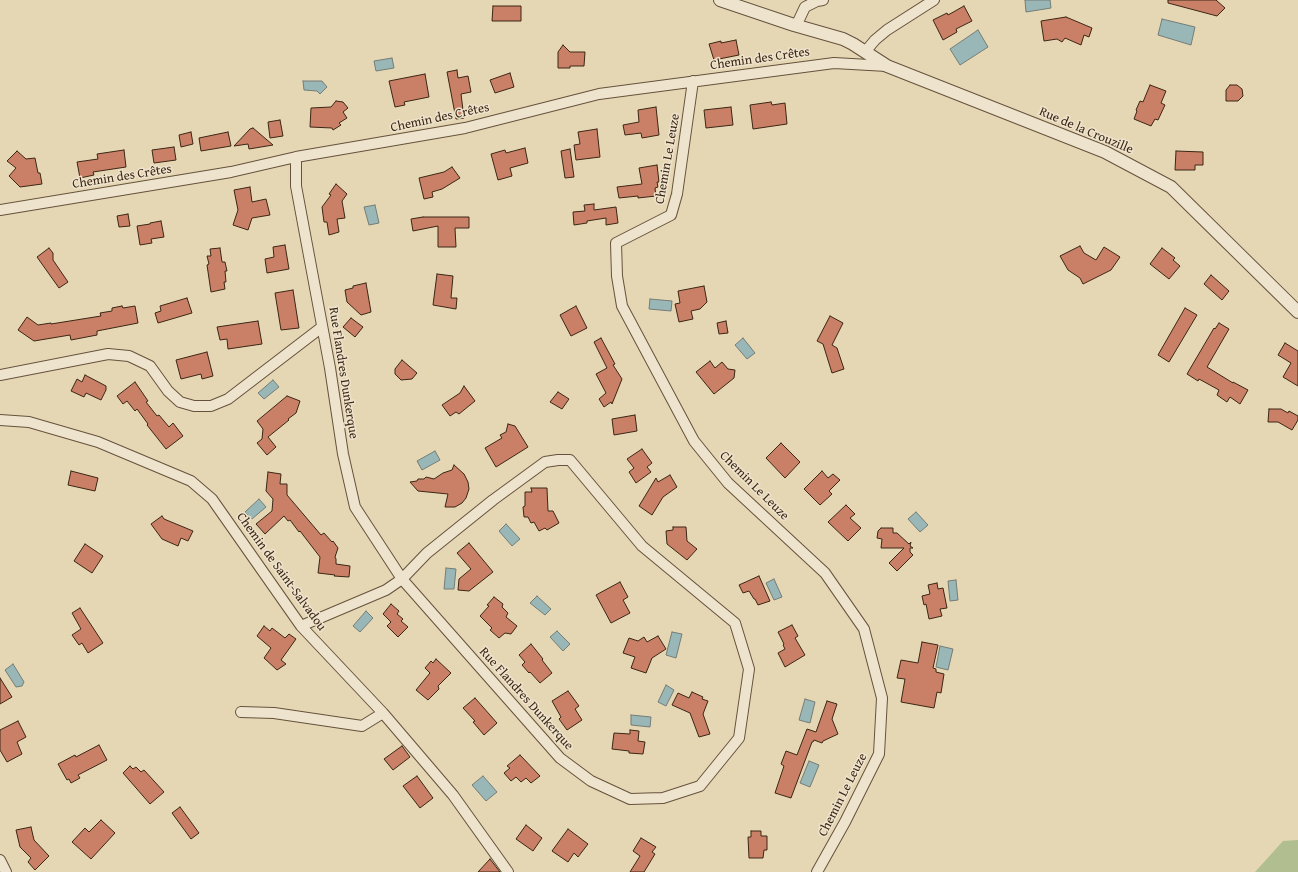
<!DOCTYPE html>
<meta charset="utf-8">
<style>
body{margin:0}
canvas{display:block;background:#e5d6b4}
</style>
<canvas width="1298" height="872"></canvas>
<script>
const g = document.querySelector('canvas').getContext('2d');
g.lineJoin = 'round';
function paint(path, color) { g.fillStyle = color; g.fill(path, 'evenodd'); }
const shape = rows => new Path2D(rows.map(r => 'M' + r).join(''));
function trace(path, color, width, dash) { g.strokeStyle = color; g.lineWidth = width; g.lineCap = dash ? 'butt' : 'round'; g.setLineDash(dash || []); g.stroke(path); }
function label(font, color, halo, rows, align = 'center') {
  g.font = font + ' "Gentium Book Plus",serif'; g.lineWidth = 3; g.setLineDash([]); g.textBaseline = 'middle'; g.strokeStyle = halo; g.fillStyle = color; for (const [text, x, y, turn = 0] of rows) {
    g.save(); g.translate(x, y); g.rotate((+turn || 0) * Math.PI / 180); g.textAlign = isNaN(turn) ? turn : align; if (halo) g.strokeText(text, 0, 0); g.fillText(text, 0, 0); g.restore();
  }
}
paint(shape([
 [1298,840,1298,872,1255,872,1283,841]
]), '#b1be90');
const water = shape([
 [1025,0,1050,0,1051,8,1026,12,1025,0],
 [1162,19,1195,27,1191,45,1158,35,1162,19],
 [978,30,988,47,960,65,950,49,978,30],
 [392,58,394,68,376,71,374,61,392,58],
 [303,81,322,81,327,87,320,94,317,91,304,90,303,81],
 [375,205,379,223,369,225,364,207,375,205],
 [650,299,672,301,671,311,649,309,650,299],
 [743,338,755,353,747,359,735,345,743,338],
 [273,380,279,387,264,399,258,393,273,380],
 [435,451,440,460,422,470,417,461,435,451],
 [259,499,266,507,252,519,245,512,259,499],
 [916,512,928,525,920,532,908,519,916,512],
 [506,524,520,539,512,546,499,531,506,524],
 [446,568,456,569,454,589,444,589,446,568],
 [774,579,782,597,774,600,766,583,774,579],
 [956,580,958,600,950,601,948,581,956,580],
 [537,596,551,609,545,615,530,603,537,596],
 [366,611,373,618,360,632,353,626,366,611],
 [557,631,570,644,563,651,550,637,557,631],
 [672,632,682,634,676,658,666,655,672,632],
 [940,646,953,649,948,670,936,667,940,646],
 [13,664,24,682,22,686,16,687,5,670,13,664],
 [666,685,674,690,666,706,658,702,666,685],
 [805,699,815,702,810,723,799,720,805,699],
 [631,715,651,717,650,727,631,725,631,715],
 [809,761,819,765,810,787,800,783,809,761],
 [483,776,497,792,486,801,472,785,483,776]
]);
paint(water, '#99b7b7');
trace(water, '#747d76', 1);
const building = shape([
 [1168,0,1216,0,1225,8,1217,16,1168,3,1168,0],
 [493,6,521,6,521,21,492,21,493,6],
 [964,6,972,21,956,29,957,32,943,40,933,20,947,13,948,15,964,6],
 [1066,17,1092,28,1089,37,1084,35,1081,45,1065,38,1062,42,1057,39,1044,41,1041,21,1066,17],
 [736,40,739,55,714,60,709,44,721,41,721,43,736,40],
 [563,45,570,52,585,52,584,66,570,66,570,68,558,68,558,52,563,45],
 [457,70,458,78,468,76,471,92,461,94,464,118,456,119,447,72,457,70],
 [510,73,514,87,495,93,490,80,510,73],
 [425,74,429,97,404,102,405,105,395,107,389,81,425,74],
 [1150,85,1166,91,1161,103,1165,105,1158,120,1155,119,1151,126,1134,119,1137,111,1136,110,1140,101,1143,102,1150,85],
 [1230,85,1237,85,1242,89,1243,96,1238,101,1226,101,1226,90,1230,85],
 [336,101,343,102,348,108,343,112,347,118,339,123,341,125,333,130,332,128,310,127,311,108,331,107,336,101],
 [771,102,772,105,785,103,787,124,753,129,750,105,771,102],
 [656,107,659,135,642,138,641,133,625,135,623,125,639,122,638,110,656,107],
 [731,107,733,125,706,128,704,110,731,107],
 [280,120,283,136,270,138,268,122,280,120],
 [253,128,273,145,249,149,248,144,234,146,250,129,253,128],
 [597,129,600,157,576,160,574,145,580,144,578,132,597,129],
 [191,132,193,144,181,147,179,135,191,132],
 [228,132,231,146,201,151,199,138,228,132],
 [174,147,176,160,154,163,152,150,174,147],
 [525,148,528,163,510,168,512,176,498,180,491,154,505,150,506,153,525,148],
 [570,149,574,177,565,178,561,151,570,149],
 [124,150,126,167,93,172,94,175,80,178,77,162,98,159,97,154,124,150],
 [17,151,26,159,35,158,38,173,40,173,42,184,20,187,9,176,16,168,7,161,17,151],
 [1176,151,1203,152,1203,165,1195,165,1195,170,1175,170,1176,151],
 [657,165,659,182,657,182,658,187,655,188,656,196,638,198,638,196,619,198,617,187,642,184,639,168,657,165],
 [452,167,460,178,442,189,432,192,433,197,424,199,419,178,444,172,452,167],
 [336,184,347,194,342,201,345,218,337,219,339,232,329,235,327,222,324,222,322,207,331,195,329,194,336,184],
 [250,187,252,202,266,199,270,215,252,218,248,230,233,225,238,210,234,190,250,187],
 [594,204,594,210,616,207,618,223,606,225,606,218,587,221,587,223,574,225,573,212,585,211,584,205,594,204],
 [128,214,130,226,119,227,117,216,128,214],
 [423,217,469,217,469,228,455,228,456,247,438,247,438,226,413,231,411,219,423,217],
 [161,221,164,237,151,239,152,243,140,245,137,226,150,224,150,223,161,221],
 [285,245,289,269,267,273,265,259,274,257,273,247,285,245],
 [1080,246,1084,253,1096,260,1104,247,1120,257,1111,270,1083,284,1080,278,1068,270,1060,256,1080,246],
 [49,248,53,253,53,260,68,282,59,288,37,257,49,248],
 [220,248,222,262,225,262,227,271,225,271,226,282,224,282,225,289,211,292,207,265,209,264,207,256,211,256,210,249,220,248],
 [1162,248,1175,258,1173,260,1180,266,1169,279,1150,264,1162,248],
 [437,274,453,276,451,298,457,298,456,309,433,305,437,274],
 [1211,275,1229,291,1222,300,1204,284,1211,275],
 [366,283,371,312,361,315,347,302,345,290,353,288,353,286,366,283],
 [704,286,707,302,700,309,691,311,693,319,679,322,675,304,680,303,678,291,704,286],
 [293,290,299,328,281,330,275,293,293,290],
 [187,298,192,313,158,323,155,313,161,311,160,306,187,298],
 [122,306,123,308,135,306,138,323,97,331,97,335,71,340,70,335,34,341,18,330,27,317,38,325,51,323,51,324,101,316,100,313,112,311,112,308,122,306],
 [576,306,587,328,571,336,560,315,576,306],
 [1185,308,1197,315,1169,362,1158,355,1185,308],
 [830,316,843,323,832,345,837,348,844,369,832,373,823,344,817,341,830,316],
 [351,318,363,327,355,337,343,327,351,318],
 [258,321,262,344,228,349,227,339,220,340,217,327,258,321],
 [726,321,728,333,719,334,717,323,726,321],
 [1219,323,1229,329,1207,367,1233,383,1233,382,1248,390,1240,404,1230,397,1227,402,1217,395,1219,390,1199,379,1198,381,1187,374,1214,328,1215,329,1219,323],
 [601,338,615,364,613,365,622,379,612,404,611,402,604,407,599,399,606,393,596,374,607,368,594,342,601,338],
 [1285,343,1298,351,1298,386,1283,377,1291,363,1278,355,1285,343],
 [207,352,213,376,202,379,201,374,181,379,176,360,207,352],
 [402,360,417,373,412,379,401,380,395,374,395,369,402,360],
 [710,361,715,368,722,362,728,369,735,370,734,378,714,394,696,372,710,361],
 [85,375,106,386,106,390,101,400,86,393,84,397,71,391,77,379,82,382,85,375],
 [135,382,148,401,146,402,157,416,159,415,169,427,173,423,183,436,166,449,147,425,148,424,137,409,135,411,127,401,123,404,117,396,135,382],
 [464,386,475,401,459,414,456,412,450,416,442,405,460,393,464,386],
 [558,392,569,399,562,409,550,402,558,392],
 [287,396,300,401,296,413,288,419,289,420,268,437,276,447,267,455,257,443,262,439,263,429,257,421,287,396],
 [1269,409,1281,409,1288,413,1289,411,1298,416,1298,420,1292,430,1278,422,1268,422,1269,409],
 [635,415,637,431,614,435,612,419,635,415],
 [508,424,515,426,528,447,496,467,485,448,502,438,500,435,506,432,508,424],
 [781,443,800,462,785,478,766,458,781,443],
 [642,449,652,463,647,467,651,472,636,483,629,472,634,468,627,459,642,449],
 [454,465,464,474,468,482,469,489,466,498,462,503,455,507,445,507,448,494,418,491,410,482,417,481,418,479,424,479,426,477,434,479,443,473,452,470,454,465],
 [71,471,98,478,95,491,68,485,71,471],
 [822,471,828,478,833,474,840,480,829,491,832,494,820,505,804,489,822,471],
 [268,472,281,474,280,484,287,484,287,495,321,535,324,533,332,542,333,541,338,548,335,557,336,559,336,564,350,566,349,577,334,576,335,575,318,573,320,557,300,531,299,532,290,520,288,521,284,516,265,534,256,524,272,511,273,499,266,491,268,472],
 [670,475,677,487,663,497,652,515,639,506,656,478,658,482,670,475],
 [531,488,547,488,548,511,553,511,559,523,547,530,545,528,539,531,534,522,531,523,528,517,524,517,523,507,525,506,525,492,532,492,531,488],
 [846,505,855,514,850,518,861,528,848,541,828,522,846,505],
 [162,516,164,519,193,531,188,541,181,538,178,546,162,539,151,524,162,516],
 [673,527,686,527,687,541,697,549,687,560,667,544,666,531,673,530,673,527],
 [881,528,893,528,893,533,897,533,909,544,911,542,910,546,913,548,910,548,910,552,913,555,897,571,889,563,904,548,881,548,882,539,877,538,878,531,881,528],
 [469,543,493,572,469,591,458,590,459,579,471,569,457,553,469,543],
 [85,544,103,556,92,573,74,561,85,544],
 [759,576,770,601,758,605,755,599,754,599,749,591,743,593,739,585,759,576],
 [620,582,628,597,623,600,630,613,611,623,596,595,620,582],
 [937,583,938,589,943,588,947,608,940,609,942,616,929,619,926,604,924,605,922,596,930,594,928,585,937,583],
 [494,597,503,604,502,607,508,613,506,617,517,626,511,634,505,633,499,638,490,630,492,628,480,616,489,606,487,605,494,597],
 [391,604,399,611,397,614,403,619,401,621,408,627,398,637,387,626,391,622,383,614,391,604],
 [80,608,103,643,88,653,82,643,79,645,72,635,81,629,72,613,80,608],
 [792,625,798,636,795,638,805,655,785,667,778,653,785,649,783,645,784,644,778,632,792,625],
 [264,626,270,631,272,628,285,638,289,634,296,639,281,660,286,664,277,670,264,658,271,648,257,636,264,626],
 [658,636,666,649,652,658,646,673,631,668,635,657,623,653,629,638,638,641,644,637,647,642,658,636],
 [922,642,938,645,933,668,936,669,936,672,944,674,941,693,937,692,934,708,901,702,905,679,897,678,901,660,918,663,922,642],
 [531,644,543,659,542,660,552,673,540,683,530,672,529,673,522,665,525,662,519,655,531,644],
 [436,659,451,673,438,686,439,689,428,700,416,690,430,673,425,668,431,661,433,663,436,659],
 [0,678,12,697,0,704,0,678],
 [568,691,579,706,575,709,582,720,567,730,559,719,561,717,552,701,568,691],
 [692,692,703,697,702,699,708,701,703,714,710,734,699,737,690,713,672,705,678,693,689,698,692,692],
 [475,698,497,723,484,735,473,722,475,721,463,708,475,698],
 [827,701,837,704,832,719,838,734,823,741,822,743,814,740,813,742,812,742,791,798,775,793,784,766,781,764,786,751,797,755,807,729,816,732,827,701],
 [18,721,26,737,17,742,22,754,7,762,0,750,0,730,18,721],
 [630,730,639,731,638,741,645,742,643,754,629,753,629,751,612,749,614,733,630,734,630,730],
 [99,745,107,760,78,775,80,778,71,783,69,779,67,780,58,764,75,755,76,757,99,745],
 [402,746,410,757,393,770,384,759,402,746],
 [520,755,540,776,531,783,526,778,521,782,516,777,511,781,504,773,510,768,507,766,520,755],
 [130,766,133,769,136,767,141,772,144,770,164,792,150,804,123,773,130,766],
 [417,776,433,798,420,808,403,786,417,776],
 [180,807,199,833,191,839,172,813,180,807],
 [101,820,115,833,91,859,72,842,85,828,89,832,101,820],
 [526,825,542,838,533,851,516,839,526,825],
 [31,827,34,840,49,856,35,870,28,862,31,858,20,847,16,830,31,827],
 [568,829,588,844,578,857,574,853,568,862,552,851,568,829],
 [751,831,761,831,761,836,767,836,767,850,764,850,763,858,749,858,748,837,751,837,751,831],
 [641,838,656,847,652,852,655,854,644,872,630,872,640,856,633,851,641,838],
 [490,859,500,872,478,872,490,859]
]);
paint(building, '#c98067');
trace(building, '#3c2614', 1);
const minor = shape([
 [794,25,797,24,805,7,817,1,823,0],
 [865,52,875,40,887,30,934,0],
 [693,81,677,194,671,215,616,243,617,276,622,306,694,441,728,483,825,573,864,629,882,698,879,754,845,822,817,872],
 [296,157,296,186,330,368,343,454,355,507,402,579,560,758,591,781,630,799,663,798,700,786,739,738,749,669,735,623,642,546,570,460,558,460,545,462,493,500,427,553,402,579,386,590,301,626],
 [0,210,231,172,296,157,465,128,599,94,834,63,887,66],
 [0,375,108,354,129,356,150,366,168,391,180,402,194,406,211,406,228,399,322,327],
 [0,420,29,422,98,442,191,481,212,499,301,626,383,713,453,795,508,872],
 [241,712,274,713,362,726,383,713],
 [0,860,6,872]
]);
const tertiary = shape([
 [720,0,794,25,843,39,853,44,887,66,1105,152,1171,187,1298,312]
]);
trace(minor, '#66523c', 12);
trace(tertiary, '#66523c', 14);
trace(minor, '#eee4ce', 10);
trace(tertiary, '#eee4ce', 12);
label('13px', '#3c2614', '#eee4ce', [
 ["Chemin des Crêtes",760,59,-8],
 ["Chemin des Crêtes",440,118,-12],
 ["Rue de la Crouzille",1086,131,23],
 ["Chemin Le Leuze",668,159,-80],
 ["Chemin des Crêtes",122,177,-9],
 ["Rue Flandres Dunkerque",343,373,81],
 ["Chemin Le Leuze",754,486,45],
 ["Chemin de Saint-Salvadou",281,572,54],
 ["Rue Flandres Dunkerque",526,699,48],
 ["Chemin Le Leuze",843,795,-63]
]);
</script>
